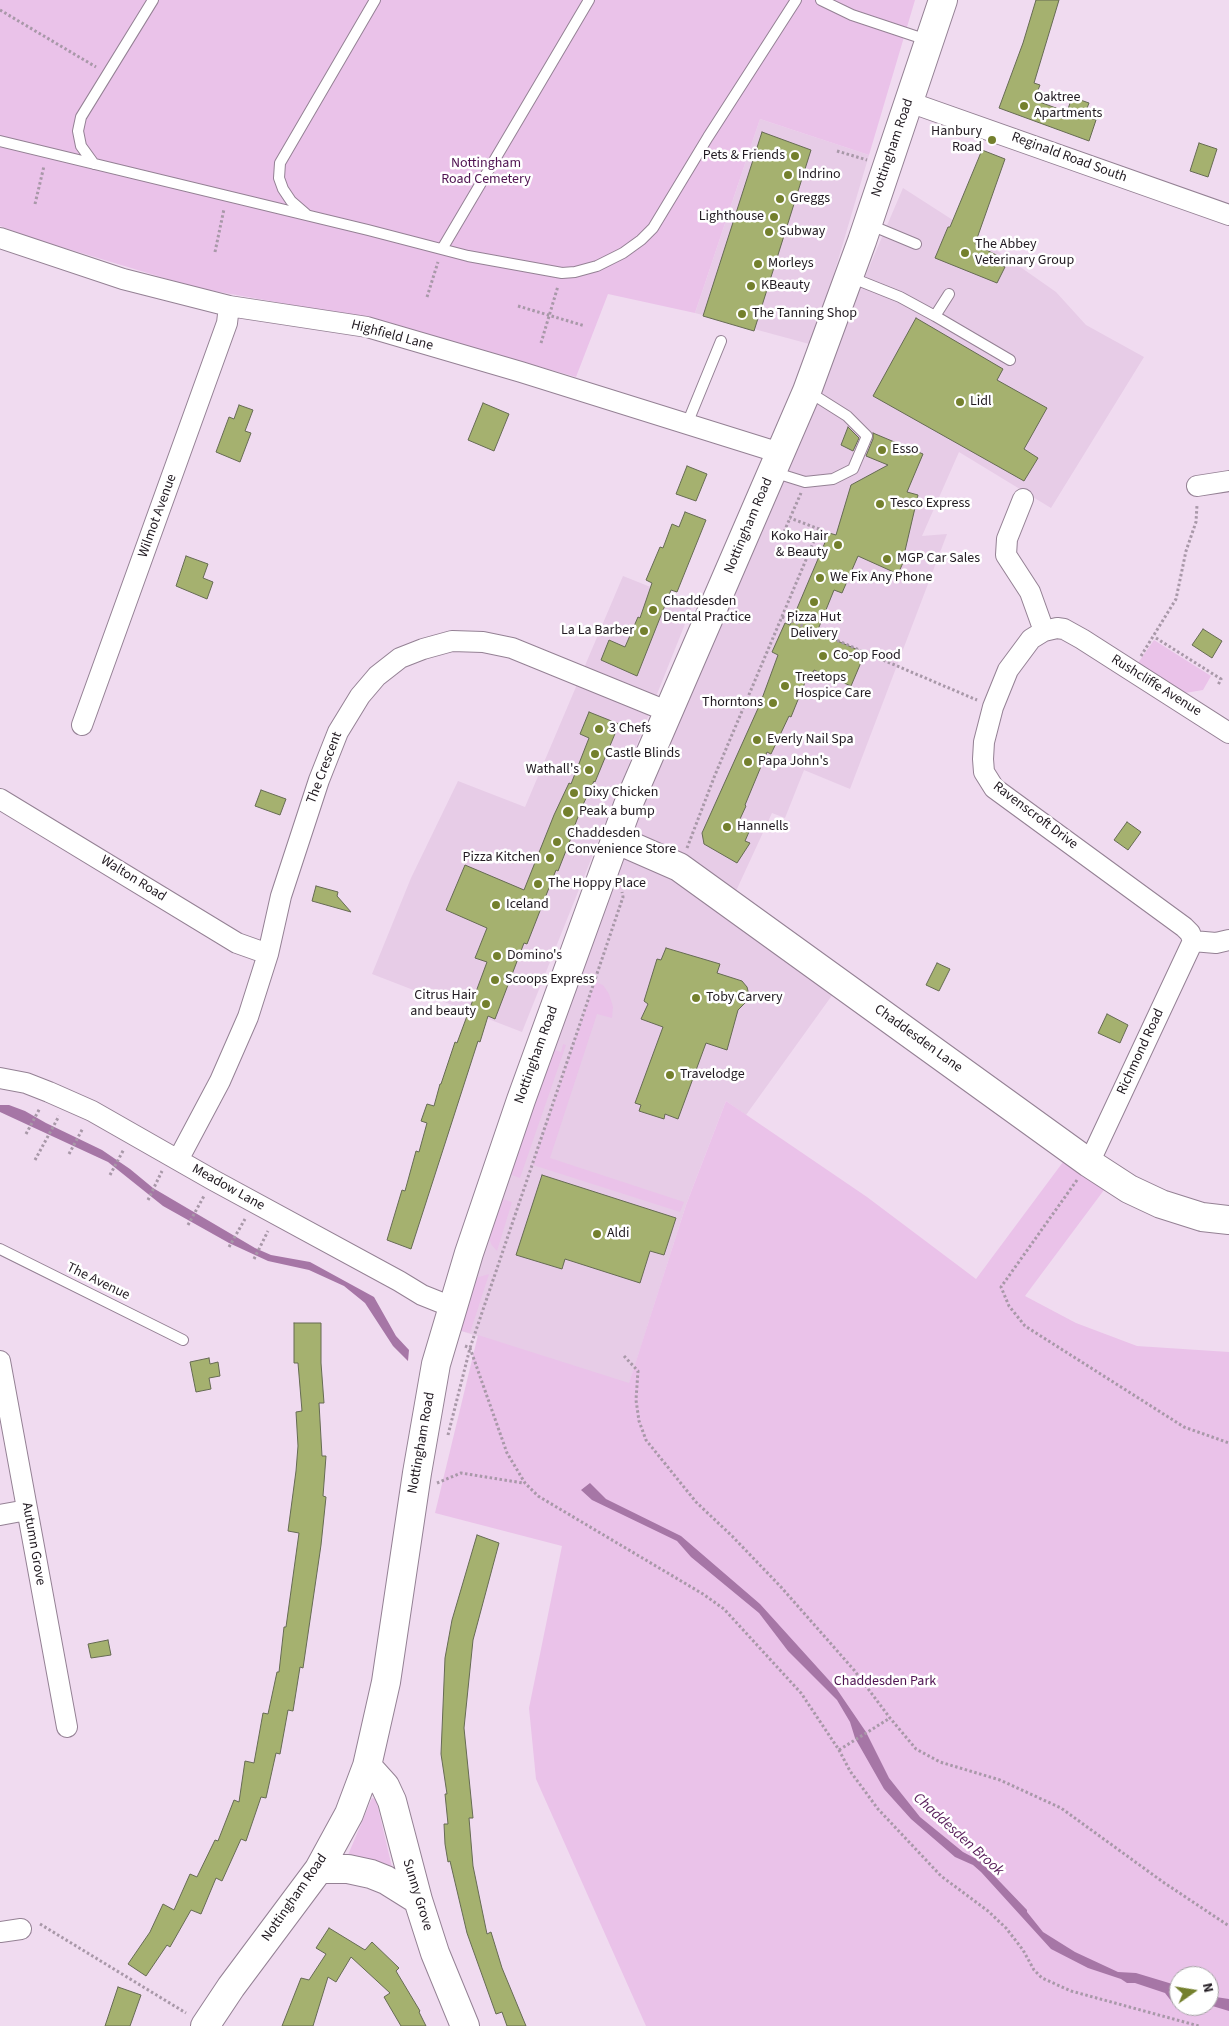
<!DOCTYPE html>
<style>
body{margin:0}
#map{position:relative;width:1229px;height:2026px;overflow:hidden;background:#f0dbf0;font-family:"Source Sans 3",sans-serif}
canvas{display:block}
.north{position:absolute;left:1169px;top:1966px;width:50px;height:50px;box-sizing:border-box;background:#fff;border:1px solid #a6a3a6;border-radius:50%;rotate:77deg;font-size:14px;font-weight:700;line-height:20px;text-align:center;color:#211a21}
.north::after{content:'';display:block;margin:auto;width:18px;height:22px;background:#74802d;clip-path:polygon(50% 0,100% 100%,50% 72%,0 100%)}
</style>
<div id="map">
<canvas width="1229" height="2026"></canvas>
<div class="north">N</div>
</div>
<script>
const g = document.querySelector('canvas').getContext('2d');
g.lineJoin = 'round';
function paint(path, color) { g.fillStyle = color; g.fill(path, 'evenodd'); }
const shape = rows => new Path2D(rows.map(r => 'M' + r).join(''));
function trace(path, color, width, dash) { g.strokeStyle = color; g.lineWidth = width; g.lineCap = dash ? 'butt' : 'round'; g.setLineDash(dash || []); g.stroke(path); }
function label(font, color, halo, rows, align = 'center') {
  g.font = font + ' "Source Sans 3",sans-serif'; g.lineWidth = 5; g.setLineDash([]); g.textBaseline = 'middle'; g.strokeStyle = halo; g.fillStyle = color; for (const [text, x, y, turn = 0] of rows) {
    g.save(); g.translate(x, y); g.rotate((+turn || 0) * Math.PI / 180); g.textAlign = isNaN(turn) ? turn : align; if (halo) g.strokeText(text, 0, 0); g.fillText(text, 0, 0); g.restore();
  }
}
paint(shape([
 [760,119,869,155,813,345,695,313],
 [903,188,959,224,1056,292,1086,325,1144,357,1051,508,959,452,922,536,947,534,850,789,804,770,785,818,772,813,736,891,833,994,746,1115,726,1101,686,1205,629,1384,458,1330,466,1296,611,879,746,555],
 [623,576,693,604,522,1032,372,974,411,878,458,781,525,807]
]), '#e7cce7');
paint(shape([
 [0,0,915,0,869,155,760,119,695,313,608,294,576,377,371,319,197,288,35,239,0,226],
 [1154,640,1211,676,1203,690,1185,693,1138,663],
 [595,982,603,985,609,994,613,1007,612,1018,597,1014,550,1158,684,1202,680,1212,533,1165],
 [563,1044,566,1045,520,1178,509,1174,552,1049,561,1052],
 [726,1101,867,1197,976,1279,1063,1162,1104,1190,1025,1296,1076,1323,1137,1346,1229,1352,1229,2026,646,2026,536,1779,529,1708,562,1546,435,1513,478,1335,629,1383,686,1205],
 [1179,1976,1209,1976,1209,2006,1179,2006],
 [500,1198,512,1202,497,1251,491,1244,488,1233],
 [489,1274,470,1333,458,1330,472,1279],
 [372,1798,376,1799,392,1867,373,1860,350,1857,348,1855]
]), '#eac2e9');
paint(shape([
 [0,1105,9,1105,25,1111,46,1123,102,1150,130,1169,153,1188,255,1248,271,1255,310,1262,374,1297,396,1336,409,1350,408,1361,393,1346,365,1303,344,1286,309,1270,268,1261,229,1243,163,1206,108,1162,0,1112],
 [590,1483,606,1499,681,1536,760,1604,836,1688,866,1732,889,1778,920,1817,963,1852,980,1861,1027,1910,1027,1912,1043,1932,1075,1952,1118,1972,1136,1973,1179,1986,1178,2003,1172,2002,1165,1993,1135,1983,1127,1983,1121,1979,1088,1968,1051,1949,981,1872,973,1865,955,1857,911,1819,884,1789,855,1738,850,1722,837,1700,788,1651,759,1613,691,1557,677,1541,592,1500,581,1490],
 [1209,1996,1229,1999,1229,2011,1209,2005]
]), '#a676a6');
const building = shape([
 [1036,0,1059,0,1034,83,1040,85,1034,100,1067,112,1072,97,1089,103,1084,116,1096,120,1089,141,999,108,1023,43,1036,0],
 [762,132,811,150,754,331,703,316,762,132],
 [1199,143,1217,149,1208,177,1190,171,1199,143],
 [982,150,1005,159,975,244,1000,257,997,264,1005,267,997,283,935,258,948,227,950,227,982,150],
 [916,318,1003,369,997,380,1047,408,1024,449,1038,458,1024,481,873,396,916,318],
 [483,403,509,414,494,451,468,440,483,403],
 [239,405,253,410,245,431,251,433,240,462,216,452,229,417,234,419,239,405],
 [848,427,859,438,853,451,841,445,848,427],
 [873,433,923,454,907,492,918,495,904,555,906,556,898,574,858,556,842,593,834,590,817,632,865,653,851,686,814,670,811,676,808,675,791,717,789,716,771,754,767,752,745,805,746,806,740,819,752,825,745,841,750,843,737,863,704,844,702,833,760,704,778,655,772,652,785,623,790,625,829,533,836,535,851,485,888,465,866,456,873,439,873,433],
 [687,466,707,474,696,501,676,494,687,466],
 [685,512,706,520,677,592,671,590,637,676,601,660,609,640,625,647,638,617,640,618,652,583,646,580,660,547,663,548,672,524,679,527,685,512],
 [186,556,208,564,203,578,213,582,207,599,176,586,186,556],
 [1203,629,1222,641,1212,658,1192,645,1203,629],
 [589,712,619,724,595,782,594,781,581,809,570,838,571,838,558,871,556,870,527,944,524,943,495,1019,488,1016,480,1042,478,1041,411,1249,387,1240,402,1190,405,1191,416,1151,419,1152,427,1123,421,1121,427,1104,434,1106,440,1084,441,1084,455,1042,457,1043,487,962,475,958,487,928,446,910,465,865,524,890,554,815,569,783,571,784,589,738,580,734,589,712],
 [261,790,286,799,280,815,255,806,261,790],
 [1127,822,1141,832,1128,850,1114,840,1127,822],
 [316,886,338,892,337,896,351,912,312,901,316,886],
 [666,948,720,964,717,973,742,981,747,987,749,995,746,1002,738,1010,727,1050,706,1043,678,1119,665,1114,664,1119,639,1111,641,1105,635,1103,663,1027,641,1019,648,1004,644,1001,657,959,661,960,666,948],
 [937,963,950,969,939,991,926,985,937,963],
 [1107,1014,1128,1025,1120,1043,1098,1033,1107,1014],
 [542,1175,676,1218,664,1255,650,1251,640,1283,565,1259,562,1269,516,1255,542,1175],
 [294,1323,321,1323,321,1363,324,1403,319,1403,322,1456,326,1456,323,1496,326,1497,321,1545,303,1668,300,1667,293,1711,288,1710,280,1754,276,1753,266,1798,261,1797,246,1841,241,1839,222,1881,216,1878,201,1914,191,1910,170,1947,167,1945,146,1976,128,1964,150,1932,163,1904,174,1910,190,1874,197,1877,215,1840,218,1841,234,1800,239,1802,245,1761,254,1763,263,1713,268,1714,277,1672,279,1672,284,1627,286,1627,299,1533,288,1531,296,1471,298,1446,296,1412,302,1411,298,1363,294,1363,294,1323],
 [209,1358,210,1364,218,1362,220,1376,209,1378,211,1389,196,1392,190,1362,209,1358],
 [477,1535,499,1543,473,1640,464,1728,473,1818,469,1818,473,1866,487,1934,491,1932,502,1968,526,2026,507,2026,502,2012,496,2014,467,1933,450,1861,448,1862,445,1844,444,1824,448,1824,445,1794,447,1794,441,1754,445,1658,452,1620,477,1535],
 [108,1640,111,1655,91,1658,88,1644,108,1640],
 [329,1928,365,1950,372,1942,399,1968,396,1971,420,2011,419,2012,426,2026,401,2026,384,1997,390,1993,351,1957,336,1982,328,1977,313,2026,282,2026,301,1978,309,1980,326,1954,316,1948,329,1928],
 [118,1987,141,1995,130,2026,105,2026,118,1987]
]);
paint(building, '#a5b16f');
trace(building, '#666b53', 1);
const lane = shape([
 [821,0,852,15,927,40],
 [0,141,368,230,468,256,562,273,575,272,597,266,623,253,641,240,653,228,708,137,796,0],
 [94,164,81,146,78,131,81,117,153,0],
 [306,214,291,201,283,189,279,178,280,163,375,0],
 [868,224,916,244],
 [442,249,589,0],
 [850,277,900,297,935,316,949,294],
 [935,316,1010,360],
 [687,424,721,341],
 [773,472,805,482,833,479,853,469,867,436,847,416,809,392],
 [0,1249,183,1340]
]);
const street = shape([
 [909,102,1229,215],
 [0,238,123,279,229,306,367,327,521,372,780,453],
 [1197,486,1229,481],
 [1023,499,1007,539,1006,555,1030,592,1044,631],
 [82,725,227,323,229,306],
 [1229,733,1082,639,1064,629,1057,628,1044,631,1031,639,1008,670,993,707,984,742,983,759,984,772,994,788,1184,927,1190,933,1193,941,1216,943,1229,940],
 [0,799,237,943,268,954],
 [0,1078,26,1083,49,1092,92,1111,213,1180,399,1281,422,1295,452,1307],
 [178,1160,220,1081,248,1017,268,954,281,896,319,780,338,732,360,696,377,676,400,658,423,649,452,641,483,642,512,648,669,712],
 [1089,1163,1193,941],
 [0,1361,67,1727],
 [0,1515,27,1510],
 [0,1932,21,1929]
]);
const secondary = shape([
 [615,839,679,867,1089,1163,1129,1189,1161,1204,1202,1217,1229,1220],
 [367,1766,385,1786,392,1801,418,1900,435,1953,465,2026],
 [319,1869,348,1869,371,1874,386,1880,418,1900],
 [205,2026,231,1987,319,1869,349,1814,367,1766,386,1682,417,1473,436,1364,469,1253,521,1100,628,805,807,391,862,241,943,0]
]);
trace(lane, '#948194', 12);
trace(street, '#948194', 22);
trace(secondary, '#948194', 30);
trace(shape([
 [0,10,96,67],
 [837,151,867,160],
 [35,204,44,166],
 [215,252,224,209],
 [427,297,438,262],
 [518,306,585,326],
 [541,343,558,286],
 [780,541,801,493],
 [782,617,977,700],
 [1156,638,1221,679,1218,685],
 [1141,656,1176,599,1186,551,1196,522,1197,505],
 [687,848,715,775,819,529,790,518],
 [26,1134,40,1108],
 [69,1154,83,1128],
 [35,1160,59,1116],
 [110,1175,124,1149],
 [1077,1180,1001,1287,1009,1306,1025,1326,1184,1427,1229,1443],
 [148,1200,162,1171],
 [188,1225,204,1196],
 [229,1247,245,1219],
 [254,1259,268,1231],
 [465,1346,470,1348,507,1453,525,1483,538,1496,703,1594,724,1609,801,1693,839,1750,850,1771,878,1809,941,1876,988,1911,1006,1928,1023,1950,1034,1970,1042,1978,1071,1991,1199,2026],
 [624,1356,638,1371,636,1400,639,1421,646,1440,696,1502,732,1536,781,1587,854,1670,890,1718,916,1749,940,1762,1000,1780,1061,1808,1163,1882,1229,1926],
 [448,1435,470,1348,623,897,622,892],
 [437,1483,461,1473,523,1483],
 [839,1750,890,1718],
 [40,1924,186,2013]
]), '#a898a8', 3, [2.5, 2.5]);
trace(lane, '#fff', 10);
trace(street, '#fff', 20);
trace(secondary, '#fff', 28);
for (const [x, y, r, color] of [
 [1024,106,5,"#74802d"],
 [992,140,5,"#74802d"],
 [795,156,5,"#74802d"],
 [788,175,5,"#74802d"],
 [780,199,5,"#74802d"],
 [774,217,5,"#74802d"],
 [769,232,5,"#74802d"],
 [965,253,5,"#74802d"],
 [758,264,5,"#74802d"],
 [751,286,5,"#74802d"],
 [742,314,5,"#74802d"],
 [960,402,5,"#74802d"],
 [882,450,5,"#74802d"],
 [880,504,5,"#74802d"],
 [838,545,5,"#74802d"],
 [887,559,5,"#74802d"],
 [820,578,5,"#74802d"],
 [814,602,5,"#74802d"],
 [653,610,5,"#74802d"],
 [644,631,5,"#74802d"],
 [823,656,5,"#74802d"],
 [785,686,5,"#74802d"],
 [773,703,5,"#74802d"],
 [599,729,5,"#74802d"],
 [757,740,5,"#74802d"],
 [595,754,5,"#74802d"],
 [748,762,5,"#74802d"],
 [589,770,5,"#74802d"],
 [574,793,5,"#74802d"],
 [568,812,6,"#74802d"],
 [727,827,5,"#74802d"],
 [557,842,5,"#74802d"],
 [550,858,5,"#74802d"],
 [538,884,5,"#74802d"],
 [496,905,5,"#74802d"],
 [497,956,5,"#74802d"],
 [495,980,5,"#74802d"],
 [696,998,5,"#74802d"],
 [486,1004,5,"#74802d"],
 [670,1075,5,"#74802d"],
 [597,1234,5,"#74802d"]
]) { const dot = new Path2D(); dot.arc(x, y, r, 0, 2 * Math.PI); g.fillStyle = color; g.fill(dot); trace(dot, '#fff', 2); }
label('14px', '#211a21', '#fff', [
 ["Oaktree",1034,98],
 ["Apartments",1034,114],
 ["Hanbury",982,132,"right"],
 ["Road",982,148,"right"],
 ["Pets & Friends",785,156,"right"],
 ["Indrino",798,175],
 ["Greggs",790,199],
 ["Lighthouse",764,217,"right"],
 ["Subway",779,232],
 ["The Abbey",975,245],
 ["Veterinary Group",975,261],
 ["Morleys",768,264],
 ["KBeauty",761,286],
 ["The Tanning Shop",752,314],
 ["Lidl",970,402],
 ["Esso",892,450],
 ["Tesco Express",890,504],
 ["Koko Hair",828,537,"right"],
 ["& Beauty",828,553,"right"],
 ["MGP Car Sales",897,559],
 ["We Fix Any Phone",830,578],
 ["Chaddesden",663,602],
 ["Dental Practice",663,618],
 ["Pizza Hut",814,618,"center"],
 ["Delivery",814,634,"center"],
 ["La La Barber",634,631,"right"],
 ["Co-op Food",833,656],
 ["Treetops",795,678],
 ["Hospice Care",795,694],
 ["Thorntons",763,703,"right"],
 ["3 Chefs",609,729],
 ["Everly Nail Spa",767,740],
 ["Castle Blinds",605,754],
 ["Papa John's",758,762],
 ["Wathall's",579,770,"right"],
 ["Dixy Chicken",584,793],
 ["Peak a bump",579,812],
 ["Hannells",737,827],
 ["Chaddesden",567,834],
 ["Convenience Store",567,850],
 ["Pizza Kitchen",540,858,"right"],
 ["The Hoppy Place",548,884],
 ["Iceland",506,905],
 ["Domino's",507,956],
 ["Scoops Express",505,980],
 ["Citrus Hair",476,996,"right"],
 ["and beauty",476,1012,"right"],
 ["Toby Carvery",706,998],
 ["Travelodge",680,1075],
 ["Aldi",607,1234]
], 'left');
label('14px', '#211a21', '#fff', [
 ["Nottingham Road",893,148,-71],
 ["Reginald Road South",1069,158,20],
 ["Highfield Lane",392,336,15],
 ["Wilmot Avenue",158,516,-70],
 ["Nottingham Road",749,526,-67],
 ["Rushcliffe Avenue",1156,686,32],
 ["The Crescent",325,768,-69],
 ["Ravenscroft Drive",1035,816,37],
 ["Walton Road",133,879,32],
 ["Chaddesden Lane",918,1039,36],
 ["Richmond Road",1141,1052,-65],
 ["Nottingham Road",537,1055,-70],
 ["Meadow Lane",228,1188,29],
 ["The Avenue",98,1282,26],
 ["Nottingham Road",422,1443,-80],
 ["Autumn Grove",33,1544,80],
 ["Sunny Grove",417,1895,73],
 ["Nottingham Road",295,1898,-55]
]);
label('14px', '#4f1351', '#fff', [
 ["Nottingham",486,164],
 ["Road Cemetery",486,180],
 ["Chaddesden Park",885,1682]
]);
label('italic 15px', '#571c59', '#fff', [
 ["Chaddesden Brook",958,1835,42]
]);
</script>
